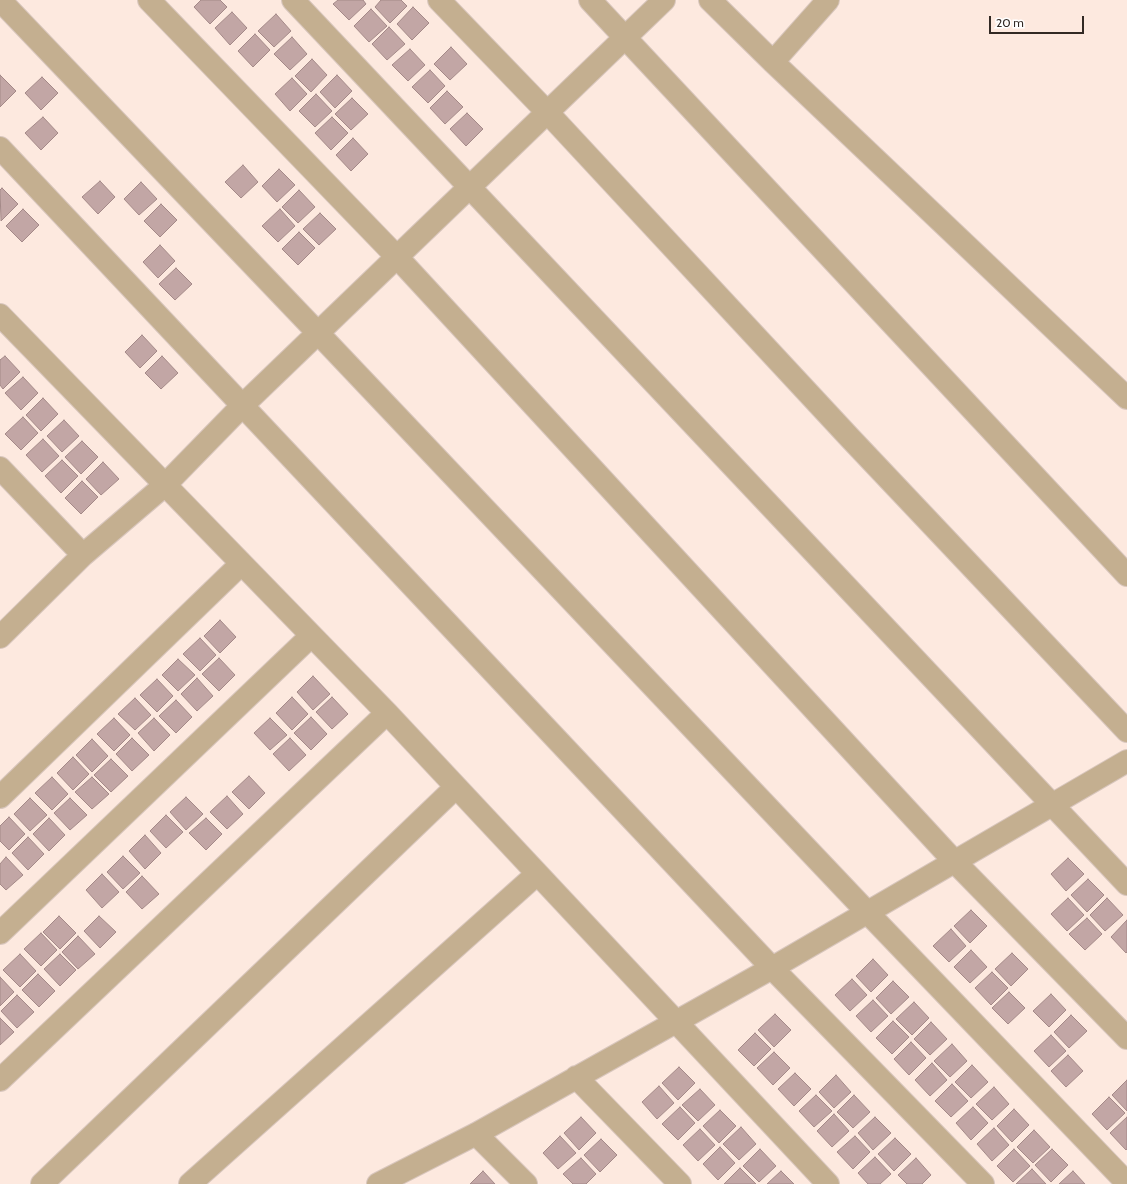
<!DOCTYPE html>
<style>
body{margin:0}
#map{position:relative;width:1127px;height:1184px;overflow:hidden;background:#fde9df;font-family:Cabin,sans-serif}
canvas{display:block}
.scale{position:absolute;left:989px;top:16px;width:95px;height:18px;box-sizing:border-box;border:2px solid #322924;border-top:0;padding-left:5px;font-size:12px;line-height:14px;white-space:nowrap;color:#322924;-webkit-text-stroke:3px #fff;paint-order:stroke}
</style>
<div id="map">
<canvas width="1127" height="1184"></canvas>
<div class="scale">20 m</div>
</div>
<script>
const g = document.querySelector('canvas').getContext('2d');
g.lineJoin = 'round';
function paint(path, color) { g.fillStyle = color; g.fill(path, 'evenodd'); }
const shape = rows => new Path2D(rows.map(r => 'M' + r).join(''));
function trace(path, color, width, dash) { g.strokeStyle = color; g.lineWidth = width; g.lineCap = dash ? 'butt' : 'round'; g.setLineDash(dash || []); g.stroke(path); }
const building = shape([
 [201,0,220,0,227,7,210,24,194,7,201,0],
 [338,0,363,0,366,4,349,20,333,4,338,0],
 [381,0,401,0,407,6,390,23,375,7,381,0],
 [413,7,429,23,412,40,397,24,413,7],
 [371,9,387,26,369,42,354,26,371,9],
 [232,12,247,28,230,45,215,28,232,12],
 [276,14,291,31,274,47,258,31,276,14],
 [389,27,405,44,387,60,372,44,389,27],
 [255,34,270,50,253,67,238,51,255,34],
 [292,37,307,54,290,70,274,54,292,37],
 [451,47,467,64,450,80,434,64,451,47],
 [410,49,425,65,408,81,392,65,410,49],
 [312,59,327,75,311,92,295,76,312,59],
 [430,70,445,86,428,103,412,87,430,70],
 [0,75,16,91,0,107,0,75],
 [337,75,352,91,335,108,320,92,337,75],
 [42,77,58,93,41,110,25,93,42,77],
 [292,78,307,94,290,111,275,94,292,78],
 [447,91,463,107,445,124,430,108,447,91],
 [316,94,332,111,315,127,299,111,316,94],
 [352,98,368,114,351,130,335,114,352,98],
 [467,113,483,129,466,146,450,129,467,113],
 [43,117,58,133,41,150,25,133,43,117],
 [332,117,348,133,331,150,315,133,332,117],
 [353,138,368,154,351,171,336,155,353,138],
 [243,165,258,182,241,198,225,182,243,165],
 [279,169,295,185,277,202,262,186,279,169],
 [100,181,115,197,98,214,82,197,100,181],
 [141,182,157,199,139,215,124,199,141,182],
 [2,188,18,204,1,221,0,190,2,188],
 [299,190,315,207,298,223,282,207,299,190],
 [161,204,177,220,160,237,144,221,161,204],
 [23,209,39,225,22,242,6,226,23,209],
 [280,209,295,226,278,242,262,226,280,209],
 [320,213,336,229,319,245,303,229,320,213],
 [299,232,315,248,298,265,282,249,299,232],
 [160,245,175,261,158,278,143,262,160,245],
 [176,268,192,284,175,300,159,284,176,268],
 [142,335,157,351,140,368,125,352,142,335],
 [5,356,20,372,3,389,0,385,0,360,5,356],
 [162,356,178,373,161,389,145,373,162,356],
 [23,377,38,393,21,410,5,393,23,377],
 [43,398,58,414,41,431,26,415,43,398],
 [23,417,38,433,21,450,5,434,23,417],
 [64,420,79,436,62,452,47,436,64,420],
 [43,439,59,456,42,472,26,455,43,439],
 [82,441,98,457,81,474,65,457,82,441],
 [62,460,78,476,61,493,45,476,62,460],
 [103,462,119,479,101,495,86,479,103,462],
 [82,481,98,497,81,514,65,498,82,481],
 [220,620,236,637,220,653,204,636,220,620],
 [200,638,216,655,200,671,183,654,200,638],
 [219,658,235,675,219,691,202,674,219,658],
 [178,659,195,675,178,691,162,675,178,659],
 [313,676,330,694,313,710,297,692,313,676],
 [197,678,213,696,197,711,181,694,197,678],
 [157,679,173,696,157,712,140,695,157,679],
 [292,697,308,714,292,730,276,713,292,697],
 [332,697,348,714,332,729,316,712,332,697],
 [135,698,151,715,135,730,118,714,135,698],
 [176,700,192,717,176,733,159,716,176,700],
 [311,717,327,734,311,750,294,733,311,717],
 [114,718,130,735,114,751,97,734,114,718],
 [154,718,170,735,154,751,138,733,154,718],
 [270,718,287,735,270,750,254,733,270,718],
 [132,738,149,755,132,771,116,754,132,738],
 [290,738,306,755,289,771,273,754,290,738],
 [92,739,108,756,92,772,76,755,92,739],
 [73,757,89,774,73,790,57,773,73,757],
 [111,759,128,776,111,792,94,775,111,759],
 [249,776,265,793,249,809,232,792,249,776],
 [52,777,68,794,52,810,35,793,52,777],
 [92,777,109,794,92,809,75,792,92,777],
 [227,796,243,814,227,829,210,812,227,796],
 [186,797,203,814,186,830,170,812,186,797],
 [30,798,47,815,30,831,14,814,30,798],
 [70,798,87,815,70,830,54,813,70,798],
 [166,815,183,832,166,848,150,831,166,815],
 [9,817,25,834,9,850,0,841,0,826,9,817],
 [49,818,65,835,49,851,33,834,49,818],
 [206,818,222,834,206,850,189,833,206,818],
 [145,835,161,853,145,869,129,851,145,835],
 [28,837,44,854,28,870,12,853,28,837],
 [123,856,140,873,123,889,107,872,123,856],
 [6,857,23,875,6,890,0,884,0,864,6,857],
 [1068,858,1084,874,1066,891,1051,874,1068,858],
 [102,874,119,892,102,908,86,890,102,874],
 [142,876,159,894,142,909,126,892,142,876],
 [1088,879,1104,895,1087,912,1071,895,1088,879],
 [1068,898,1084,915,1067,931,1051,914,1068,898],
 [1107,898,1123,915,1105,931,1090,915,1107,898],
 [971,910,987,926,970,943,954,926,971,910],
 [59,916,76,933,60,949,43,932,59,916],
 [99,916,116,932,100,948,84,931,99,916],
 [1087,918,1102,934,1085,950,1069,934,1087,918],
 [1127,920,1127,952,1126,953,1111,937,1127,920],
 [951,929,966,946,949,962,933,946,951,929],
 [41,933,57,950,41,966,24,949,41,933],
 [78,936,95,954,78,969,62,952,78,936],
 [971,950,987,967,970,983,954,967,971,950],
 [1012,953,1028,969,1011,986,995,969,1012,953],
 [20,954,36,971,20,987,3,970,20,954],
 [60,954,76,970,60,986,44,969,60,954],
 [873,959,888,975,871,992,856,976,873,959],
 [992,972,1008,988,991,1005,975,988,992,972],
 [38,974,55,991,39,1007,22,990,38,974],
 [0,977,14,992,0,1006,0,977],
 [852,979,867,995,850,1011,835,995,852,979],
 [893,981,909,997,891,1014,876,998,893,981],
 [1009,992,1025,1008,1008,1024,992,1008,1009,992],
 [1051,994,1066,1010,1049,1027,1033,1011,1051,994],
 [17,995,34,1012,17,1028,1,1011,17,995],
 [873,1000,888,1016,871,1032,856,1016,873,1000],
 [914,1002,929,1018,912,1035,896,1019,914,1002],
 [775,1014,791,1030,774,1047,758,1030,775,1014],
 [1071,1015,1087,1031,1069,1048,1054,1032,1071,1015],
 [0,1018,14,1032,0,1045,0,1018],
 [893,1021,909,1037,892,1054,876,1038,893,1021],
 [931,1022,947,1039,930,1055,914,1039,931,1022],
 [755,1033,771,1049,754,1066,738,1050,755,1033],
 [1051,1035,1066,1051,1049,1067,1034,1051,1051,1035],
 [911,1042,926,1058,909,1075,894,1059,911,1042],
 [952,1044,967,1061,950,1077,934,1061,952,1044],
 [774,1052,790,1068,773,1085,757,1068,774,1052],
 [1068,1055,1083,1071,1066,1087,1051,1071,1068,1055],
 [932,1063,947,1080,930,1096,915,1080,932,1063],
 [972,1065,988,1082,971,1098,955,1082,972,1065],
 [679,1067,695,1083,678,1100,662,1083,679,1067],
 [795,1073,811,1089,794,1106,778,1089,795,1073],
 [836,1075,851,1092,834,1108,819,1092,836,1075],
 [1127,1080,1127,1111,1112,1095,1127,1080],
 [952,1084,968,1101,951,1117,935,1101,952,1084],
 [659,1086,674,1103,657,1119,642,1102,659,1086],
 [994,1087,1009,1104,992,1120,976,1104,994,1087],
 [700,1089,715,1105,698,1121,682,1105,700,1089],
 [816,1095,832,1111,814,1127,799,1111,816,1095],
 [854,1095,870,1112,853,1128,837,1112,854,1095],
 [1109,1097,1125,1113,1107,1130,1092,1114,1109,1097],
 [680,1107,695,1123,678,1140,662,1124,680,1107],
 [973,1107,988,1123,971,1140,956,1123,973,1107],
 [1014,1109,1029,1125,1012,1142,997,1126,1014,1109],
 [720,1110,736,1126,719,1143,703,1126,720,1110],
 [834,1114,849,1131,832,1147,817,1131,834,1114],
 [581,1117,596,1133,579,1150,564,1133,581,1117],
 [875,1117,891,1133,873,1150,858,1133,875,1117],
 [1127,1117,1127,1149,1126,1150,1110,1133,1127,1117],
 [741,1127,756,1144,739,1160,723,1144,741,1127],
 [994,1128,1009,1145,992,1161,977,1144,994,1128],
 [700,1129,715,1145,698,1161,683,1145,700,1129],
 [1034,1130,1050,1147,1033,1163,1017,1147,1034,1130],
 [560,1136,576,1153,558,1169,543,1153,560,1136],
 [855,1136,870,1152,853,1169,837,1152,855,1136],
 [895,1138,911,1154,894,1171,878,1154,895,1138],
 [601,1139,617,1155,600,1172,584,1155,601,1139],
 [720,1147,735,1163,718,1180,703,1164,720,1147],
 [760,1149,776,1166,759,1182,743,1166,760,1149],
 [1014,1149,1030,1166,1013,1182,997,1166,1014,1149],
 [1052,1149,1068,1165,1051,1182,1035,1165,1052,1149],
 [875,1157,891,1174,880,1184,868,1184,858,1173,875,1157],
 [581,1158,596,1174,586,1184,573,1184,563,1174,581,1158],
 [916,1158,931,1175,922,1184,907,1184,898,1175,916,1158],
 [740,1168,756,1184,724,1184,740,1168],
 [1032,1169,1046,1184,1016,1184,1032,1169],
 [483,1171,495,1184,470,1184,483,1171],
 [781,1171,794,1184,767,1184,781,1171],
 [1073,1171,1085,1184,1059,1184,1073,1171]
]);
paint(building, '#c2a6a5');
trace(building, '#a48988', 1);
const minor = shape([
 [0,0,318,333,867,912,1127,1183],
 [149,0,397,257,954,861,1127,1038],
 [293,0,1127,884],
 [439,0,548,113,850,438,1127,731],
 [590,0,1127,575],
 [710,0,773,62,1127,398],
 [773,62,828,0],
 [0,148,772,968,983,1184],
 [0,315,387,713,828,1184],
 [0,468,83,555,165,485,243,405,664,0],
 [0,637,83,555],
 [0,797,241,564],
 [0,933,311,636],
 [576,1077,680,1184],
 [0,1080,387,713],
 [476,1134,526,1184],
 [42,1184,456,787],
 [190,1184,537,874],
 [378,1184,476,1134,772,968,1127,761]
]);
trace(minor, '#d8c6bd', 24);
trace(minor, '#c4af90', 22);
</script>
